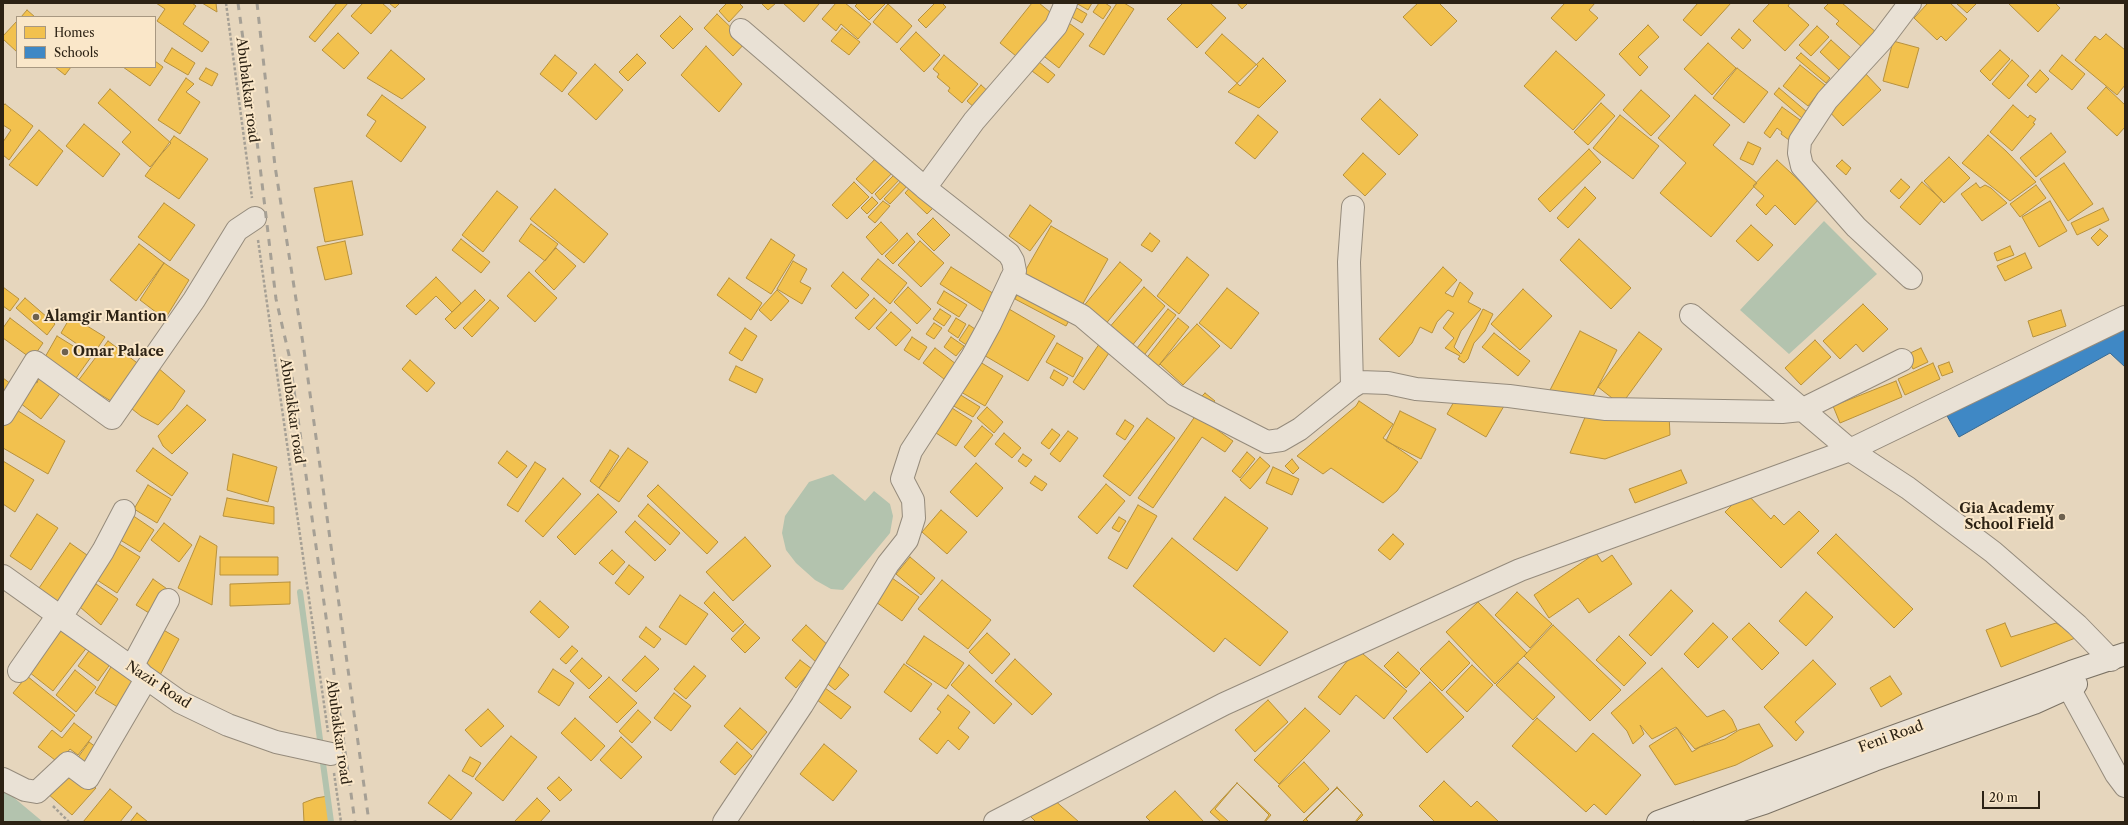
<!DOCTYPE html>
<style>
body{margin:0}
#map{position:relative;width:2128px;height:825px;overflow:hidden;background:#e6d6bd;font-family:"Libre Caslon Text",serif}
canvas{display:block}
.frame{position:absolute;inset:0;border:4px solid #2c2214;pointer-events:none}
.legend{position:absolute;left:16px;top:16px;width:140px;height:52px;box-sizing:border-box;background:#fae7c9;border:1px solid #a89881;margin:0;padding:5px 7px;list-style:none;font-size:12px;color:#2c2214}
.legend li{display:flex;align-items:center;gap:8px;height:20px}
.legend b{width:20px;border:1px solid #a89881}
.scale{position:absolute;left:1982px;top:791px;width:58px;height:18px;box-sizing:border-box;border:2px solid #2c2214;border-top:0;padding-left:5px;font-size:12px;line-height:14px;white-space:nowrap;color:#2c2214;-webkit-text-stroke:3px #fae7c9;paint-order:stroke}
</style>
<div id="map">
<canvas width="2128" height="825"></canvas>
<div class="frame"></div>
<ul class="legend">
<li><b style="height:11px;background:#f2c14e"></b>Homes</li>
<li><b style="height:11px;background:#3f88c5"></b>Schools</li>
</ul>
<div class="scale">20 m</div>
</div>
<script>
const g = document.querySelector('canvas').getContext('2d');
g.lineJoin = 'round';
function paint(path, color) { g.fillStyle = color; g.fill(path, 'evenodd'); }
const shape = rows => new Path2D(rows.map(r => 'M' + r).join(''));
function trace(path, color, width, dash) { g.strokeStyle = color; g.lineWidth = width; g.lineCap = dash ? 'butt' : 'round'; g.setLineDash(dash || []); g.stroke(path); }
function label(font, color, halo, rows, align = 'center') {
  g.font = font + ' "Libre Caslon Text",serif'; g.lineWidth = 4; g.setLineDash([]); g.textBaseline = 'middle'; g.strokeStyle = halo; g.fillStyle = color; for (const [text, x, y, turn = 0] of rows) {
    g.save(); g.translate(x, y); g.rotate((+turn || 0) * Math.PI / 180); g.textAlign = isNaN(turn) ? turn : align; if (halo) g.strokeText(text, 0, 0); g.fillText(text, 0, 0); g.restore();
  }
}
paint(shape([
 [1824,221,1877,274,1789,354,1740,310],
 [833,474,865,501,874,491,890,504,893,516,890,533,843,590,831,589,815,580,796,563,786,550,782,533,785,516,809,482],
 [3,789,6,791,43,822,3,822]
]), '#b3c3ae');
const homes = shape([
 [156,3,192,3,196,6,183,24,209,42,202,52,157,21,165,9,156,3],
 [202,3,216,3,217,12,202,3],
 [337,3,348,3,315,42,309,37,337,3],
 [363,3,382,3,391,11,371,34,351,16,363,3],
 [389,3,400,3,395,8,389,3],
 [727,3,739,3,743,7,729,22,719,11,727,3],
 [761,3,776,3,768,10,761,3],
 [783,3,818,3,819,4,804,22,783,3],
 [836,3,845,3,871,24,858,39,841,24,836,31,822,19,836,3],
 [858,3,886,3,869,20,855,6,858,3],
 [935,3,942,3,946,7,926,28,918,20,935,3],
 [1032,3,1039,3,1056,17,1021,60,1000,43,1032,3],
 [1076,3,1092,3,1088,10,1076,3],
 [1099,3,1105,3,1111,7,1103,19,1093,12,1099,3],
 [1117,3,1124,3,1134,9,1104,55,1089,46,1117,3],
 [1183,3,1210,3,1226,18,1197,48,1167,19,1183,3],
 [1237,3,1248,3,1242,9,1237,3],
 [1418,3,1439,3,1457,21,1431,46,1403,17,1418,3],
 [1565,3,1595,3,1589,10,1598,18,1576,41,1551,18,1565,3],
 [1698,3,1731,3,1701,36,1683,20,1698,3],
 [1770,3,1790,3,1788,6,1809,25,1785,51,1753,21,1770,3],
 [1829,3,1842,3,1877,33,1863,48,1836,24,1839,21,1824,8,1829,3],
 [1928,3,1950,3,1967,19,1946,41,1941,36,1937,40,1914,18,1928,3],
 [1956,3,1977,3,1967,13,1956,3],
 [2008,3,2055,3,2060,8,2038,32,2008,3],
 [888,4,912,26,897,43,873,22,888,4],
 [1075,7,1087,14,1082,23,1070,16,1075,7],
 [27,10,35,17,21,17,27,10],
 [717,14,746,42,733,56,704,28,717,14],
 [680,16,693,29,673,49,660,36,680,16],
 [17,21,17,52,3,39,3,36,17,21],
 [1066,21,1084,34,1059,68,1041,54,1066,21],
 [1648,25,1659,37,1638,57,1648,67,1640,76,1619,54,1648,25],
 [1817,26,1829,37,1811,56,1799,45,1817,26],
 [842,28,860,42,849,55,831,41,842,28],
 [1739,29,1751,40,1743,49,1731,38,1739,29],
 [916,32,940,55,924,72,900,49,916,32],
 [338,33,359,53,344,69,322,50,338,33],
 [1222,34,1258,66,1240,86,1205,53,1222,34],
 [2106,34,2125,50,2125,85,2117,95,2075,60,2095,36,2100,40,2106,34],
 [1831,40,1851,58,1839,70,1820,52,1831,40],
 [1893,41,1919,48,1908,88,1883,81,1893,41],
 [1708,43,1736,68,1712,95,1684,69,1708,43],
 [706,46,742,84,719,112,681,75,706,46],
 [172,48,195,63,188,75,164,61,172,48],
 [391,50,425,79,402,99,367,78,391,50],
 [2000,50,2010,59,1990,81,1980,71,2000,50],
 [1556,51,1605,95,1573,130,1524,86,1556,51],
 [1801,53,1830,78,1826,83,1796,58,1801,53],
 [637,54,646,63,628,81,619,72,637,54],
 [555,55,577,73,562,92,540,74,555,55],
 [944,55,978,84,962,103,948,91,950,88,937,77,939,74,933,69,944,55],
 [2062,55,2085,74,2072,90,2049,71,2062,55],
 [1263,58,1286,81,1259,108,1228,92,1263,58],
 [2012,60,2029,76,2009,99,1992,84,2012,60],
 [155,61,163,67,150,86,123,67,155,67,155,61],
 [1039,62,1055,75,1048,83,1032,71,1039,62],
 [595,64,623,90,596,120,568,94,595,64],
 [1800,65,1825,85,1808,106,1783,86,1800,65],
 [55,67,71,67,65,75,55,67],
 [206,68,218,74,212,86,199,79,206,68],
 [1737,68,1768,92,1744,123,1713,98,1737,68],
 [2040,70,2049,79,2036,93,2027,85,2040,70],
 [1864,72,1881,90,1843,126,1826,108,1864,72],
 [186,78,194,84,186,92,200,102,180,134,158,120,186,78],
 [981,85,990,93,976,109,967,101,981,85],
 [2106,87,2125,105,2125,127,2117,136,2087,108,2106,87],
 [1779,88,1807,112,1802,118,1774,94,1779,88],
 [110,89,171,143,150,167,122,142,131,132,98,103,110,89],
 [1641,90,1670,116,1651,136,1623,110,1641,90],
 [382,95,426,127,401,162,366,136,376,121,367,115,382,95],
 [1695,95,1730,125,1713,145,1757,183,1711,237,1660,193,1686,163,1658,138,1695,95],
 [1380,99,1418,135,1399,155,1361,119,1380,99],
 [1601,103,1615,116,1588,145,1574,132,1601,103],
 [5,104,33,126,9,160,3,155,3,142,11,130,3,125,3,106,5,104],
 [2013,105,2028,118,2030,115,2036,119,2033,123,2035,124,2012,151,1990,132,2013,105],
 [1782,107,1803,122,1789,140,1781,134,1782,132,1777,128,1770,138,1764,133,1782,107],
 [1258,115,1278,132,1255,159,1235,143,1258,115],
 [1620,115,1659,146,1633,179,1593,148,1620,115],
 [84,124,120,154,103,177,66,146,84,124],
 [39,130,63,151,37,186,9,165,39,130],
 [2051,133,2066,152,2036,177,2020,158,2051,133],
 [1988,135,2006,151,2036,182,2010,201,1962,163,1988,135],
 [174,136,208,159,179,199,145,176,174,136],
 [1748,142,1761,148,1753,165,1740,159,1748,142],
 [1589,149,1601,162,1550,212,1538,199,1589,149],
 [1363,153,1386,174,1365,196,1343,175,1363,153],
 [878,156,894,171,872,194,856,179,878,156],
 [1949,157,1970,178,1944,203,1924,181,1949,157],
 [1777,160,1819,199,1795,225,1775,205,1766,215,1756,205,1764,196,1753,186,1777,160],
 [1842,160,1851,168,1846,175,1836,166,1842,160],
 [2064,163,2093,204,2068,221,2040,179,2064,163],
 [897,172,902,177,880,200,875,194,897,172],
 [905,177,911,182,890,204,884,199,905,177],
 [1901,179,1910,187,1899,199,1890,191,1901,179],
 [352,181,363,235,325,242,314,188,352,181],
 [854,182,869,197,847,219,832,205,854,182],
 [915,182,938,203,927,214,905,193,915,182],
 [1922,182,1942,200,1920,225,1900,207,1922,182],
 [1976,183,1980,188,1985,185,1991,188,2007,203,1982,221,1961,194,1976,183],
 [2036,185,2046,198,2020,217,2010,204,2036,185],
 [1585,187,1596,198,1568,228,1557,218,1585,187],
 [555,189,608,234,584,263,530,219,555,189],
 [497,191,518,207,483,252,462,235,497,191],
 [872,197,878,203,867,214,861,208,872,197],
 [883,201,890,206,875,223,868,217,883,201],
 [2050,201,2067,231,2039,247,2022,217,2050,201],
 [164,203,195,225,170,261,138,237,164,203],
 [1030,205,1052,221,1030,251,1009,236,1030,205],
 [2103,208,2109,220,2077,235,2071,223,2103,208],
 [933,218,950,235,934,251,917,234,933,218],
 [881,222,898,240,882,255,866,237,881,222],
 [531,224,558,244,545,261,519,241,531,224],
 [1751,225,1773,245,1758,261,1736,241,1751,225],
 [1051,226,1108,259,1081,307,1024,273,1051,226],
 [2100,229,2108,236,2098,246,2091,238,2100,229],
 [907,233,915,242,893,264,885,256,907,233],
 [1150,233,1160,241,1152,252,1141,245,1150,233],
 [461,239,490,262,481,273,452,250,461,239],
 [771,239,795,255,771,294,746,278,771,239],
 [1579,239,1631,288,1611,309,1560,260,1579,239],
 [345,241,352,274,325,280,317,247,345,241],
 [920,241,944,263,921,287,898,265,920,241],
 [139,244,164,263,136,301,110,280,139,244],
 [2010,246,2014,255,1997,261,1994,253,2010,246],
 [556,248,576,266,554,290,535,271,556,248],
 [2025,253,2032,268,2005,281,1997,266,2025,253],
 [1187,257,1209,275,1179,314,1157,296,1187,257],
 [878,259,907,283,890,304,861,279,878,259],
 [793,261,807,269,800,282,811,288,802,304,777,289,793,261],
 [1120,262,1142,280,1104,326,1082,308,1120,262],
 [164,263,189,280,165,319,140,300,164,263],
 [951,267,999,297,988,315,940,284,951,267],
 [1443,267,1457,280,1445,293,1453,297,1460,282,1473,293,1468,302,1481,309,1461,331,1454,347,1461,354,1483,309,1493,314,1485,331,1474,343,1468,359,1464,363,1458,359,1460,356,1445,348,1454,338,1443,328,1454,313,1448,310,1437,322,1432,333,1420,327,1412,343,1399,357,1379,339,1443,267],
 [529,272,557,298,535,322,507,296,529,272],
 [843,272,869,295,856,309,831,286,843,272],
 [436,277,461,303,452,312,436,296,416,315,406,306,436,277],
 [729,278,762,303,751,320,717,295,729,278],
 [3,287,19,299,10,311,3,306,3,287],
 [908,287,931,309,917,324,894,302,908,287],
 [1144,287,1165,306,1130,348,1108,329,1144,287],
 [1020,288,1072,315,1066,326,1015,299,1020,288],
 [1227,288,1259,313,1231,349,1199,323,1227,288],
 [1523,289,1552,316,1520,350,1491,324,1523,289],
 [475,290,485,300,455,329,445,319,475,290],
 [777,290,789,301,771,321,759,310,777,290],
 [944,291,967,305,959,317,937,303,944,291],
 [25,298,55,324,47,335,16,308,25,298],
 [874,298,887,310,869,330,855,318,874,298],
 [490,300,499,308,472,337,463,328,490,300],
 [1863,304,1888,329,1863,352,1856,344,1840,359,1823,341,1863,304],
 [940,309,951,316,944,326,933,319,940,309],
 [1009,309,1055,336,1028,381,982,354,1009,309],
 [1168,309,1176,315,1141,359,1133,353,1168,309],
 [2061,310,2066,326,2033,337,2028,321,2061,310],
 [891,312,911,330,896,346,876,328,891,312],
 [71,316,105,337,93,355,61,333,71,316],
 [10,318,43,343,32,359,3,338,3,328,10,318],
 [956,318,966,324,958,338,948,331,956,318],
 [1178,318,1189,327,1156,369,1145,360,1178,318],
 [934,323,942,328,934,339,926,334,934,323],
 [1197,324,1220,346,1183,385,1160,364,1197,324],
 [969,325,981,333,971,348,959,340,969,325],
 [745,328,757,336,742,361,729,353,745,328],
 [1580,331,1617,350,1590,402,1547,396,1580,331],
 [1639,332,1662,349,1621,405,1598,387,1639,332],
 [1494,333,1530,361,1518,376,1482,347,1494,333],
 [57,336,91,357,76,378,44,359,57,336],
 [912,337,927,347,919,360,904,350,912,337],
 [951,337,964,346,956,356,944,347,951,337],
 [1102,340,1113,347,1084,390,1073,382,1102,340],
 [1815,340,1831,357,1801,385,1785,368,1815,340],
 [108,341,140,365,111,401,78,381,108,341],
 [1057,343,1083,358,1073,377,1046,362,1057,343],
 [935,348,956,364,944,379,923,363,935,348],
 [1921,348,1928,362,1913,369,1906,355,1921,348],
 [410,360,435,383,427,392,402,369,410,360],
 [980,362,1003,376,985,406,961,392,980,362],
 [1949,362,1953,372,1942,376,1938,366,1949,362],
 [1933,363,1940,379,1905,395,1898,379,1933,363],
 [736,366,763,379,756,393,729,380,736,366],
 [157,367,185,391,173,409,158,425,141,416,127,405,157,367],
 [1054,370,1068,378,1063,386,1050,378,1054,370],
 [39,377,62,391,41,419,20,403,32,380,37,383,39,377],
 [3,378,15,387,3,406,3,378],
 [1896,381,1902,397,1840,423,1833,406,1896,381],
 [1205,393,1215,401,1208,409,1198,400,1205,393],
 [959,394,980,407,973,417,952,405,959,394],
 [1456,398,1504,406,1486,437,1447,414,1456,398],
 [1359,401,1393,424,1383,438,1418,462,1397,491,1383,503,1331,468,1323,474,1297,456,1356,406,1359,401],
 [187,405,206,420,172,454,163,446,158,436,187,405],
 [12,407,65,441,48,474,3,448,3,423,12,407],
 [987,407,1003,422,994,433,977,418,987,407],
 [952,408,972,421,956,446,936,433,952,408],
 [1400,411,1436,429,1421,459,1386,441,1400,411],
 [1669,414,1670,435,1605,459,1570,453,1586,415,1669,414],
 [1196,415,1233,441,1225,452,1202,437,1153,508,1138,498,1196,415],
 [1147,418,1175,438,1130,496,1103,476,1147,418],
 [1125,420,1134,426,1125,440,1116,434,1125,420],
 [982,426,993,435,975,457,964,447,982,426],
 [1052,429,1060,435,1049,449,1041,443,1052,429],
 [1068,431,1078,438,1060,462,1050,454,1068,431],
 [1004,433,1021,448,1012,458,995,444,1004,433],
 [153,448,188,473,172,496,136,471,153,448],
 [628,448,648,462,619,502,599,488,628,448],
 [610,450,619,456,599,488,590,481,610,450],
 [507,451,527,466,517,478,498,463,507,451],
 [1247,452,1255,459,1240,478,1232,471,1247,452],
 [233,454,277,467,268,502,227,490,233,454],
 [1023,454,1032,460,1026,467,1018,461,1023,454],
 [1260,457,1270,466,1250,489,1240,480,1260,457],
 [1292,459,1299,468,1293,474,1285,466,1292,459],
 [3,461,34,480,15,512,3,504,3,461],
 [535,462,546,469,518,512,507,505,535,462],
 [976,463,1003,488,977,517,950,492,976,463],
 [1273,467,1299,479,1292,495,1266,483,1273,467],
 [1681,470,1687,483,1635,503,1629,489,1681,470],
 [1035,476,1047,484,1042,491,1030,483,1035,476],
 [563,478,581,494,543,537,525,521,563,478],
 [1106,484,1125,501,1097,534,1078,517,1106,484],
 [148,485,171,499,157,523,134,509,148,485],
 [658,485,718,542,707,554,647,496,658,485],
 [1745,492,1771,519,1774,515,1784,525,1799,511,1819,531,1781,568,1725,512,1745,492],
 [598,494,617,512,575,555,557,537,598,494],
 [1225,497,1268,528,1237,571,1193,539,1225,497],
 [227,498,274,507,274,524,223,516,227,498],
 [648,504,680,533,670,545,638,516,648,504],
 [1138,505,1157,516,1127,569,1108,558,1138,505],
 [941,510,967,532,947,554,922,532,941,510],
 [37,514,58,528,31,570,10,556,37,514],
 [132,515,154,530,140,552,117,538,132,515],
 [1119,517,1126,521,1119,532,1112,528,1119,517],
 [635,521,666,550,655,561,625,532,635,521],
 [164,523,192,545,179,562,151,540,164,523],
 [1393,534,1404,544,1390,560,1378,550,1393,534],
 [1836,534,1913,609,1894,628,1817,553,1836,534],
 [200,536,217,546,212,605,178,588,200,536],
 [745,537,771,566,733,601,706,572,745,537],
 [1172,538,1288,632,1260,666,1225,638,1214,652,1133,586,1172,538],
 [116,542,140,557,117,593,94,578,116,542],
 [70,543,94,560,61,608,37,591,70,543],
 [612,550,625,562,613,575,599,563,612,550],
 [1596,553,1602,562,1612,555,1632,584,1589,613,1578,598,1549,618,1534,595,1596,553],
 [220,557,278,557,278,575,220,575,220,557],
 [910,557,935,578,921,595,896,574,910,557],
 [629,565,644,577,629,595,615,583,629,565],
 [892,578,919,597,902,621,876,602,892,578],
 [153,579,170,591,154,616,136,605,153,579],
 [942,580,991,620,968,649,918,609,942,580],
 [290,582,290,604,230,606,230,584,290,582],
 [96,584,118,599,101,625,80,607,96,584],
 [1671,590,1693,611,1651,656,1629,635,1671,590],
 [714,592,744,622,733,632,704,603,714,592],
 [1517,592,1552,624,1530,648,1495,615,1517,592],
 [1806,592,1833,617,1806,646,1779,621,1806,592],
 [680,595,708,614,686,645,659,627,680,595],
 [540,601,569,627,559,638,530,612,540,601],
 [1478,602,1527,653,1495,684,1446,632,1478,602],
 [1713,623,1728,637,1698,668,1684,654,1713,623],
 [1749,623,1779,653,1762,670,1732,639,1749,623],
 [2005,623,2011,637,2056,623,2078,637,2001,667,1986,630,2005,623],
 [745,624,760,638,745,653,731,639,745,624],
 [806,625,831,648,817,663,792,640,806,625],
 [1553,625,1621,690,1590,721,1524,656,1553,625],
 [64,627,88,646,53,691,29,672,64,627],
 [646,627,661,639,654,648,639,637,646,627],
 [160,628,179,639,159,677,139,666,160,628],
 [987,633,1010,654,992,674,969,652,987,633],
 [924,636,964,663,946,689,906,663,924,636],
 [1619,636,1646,663,1624,686,1596,660,1619,636],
 [1449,641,1470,663,1442,691,1420,669,1449,641],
 [572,646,578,651,566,664,560,659,572,646],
 [91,648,111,663,98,681,78,666,91,648],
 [1357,649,1407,691,1384,719,1356,695,1340,715,1318,697,1357,649],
 [1398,652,1420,673,1406,688,1384,666,1398,652],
 [645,656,659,669,636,692,622,680,645,656],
 [582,658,602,676,589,689,570,671,582,658],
 [1015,659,1052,694,1032,715,995,681,1015,659],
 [800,660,812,669,796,688,785,678,800,660],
 [1813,660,1836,684,1795,722,1804,732,1796,741,1764,707,1813,660],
 [114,662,143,680,124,711,95,693,114,662],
 [1518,663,1555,697,1533,720,1496,685,1518,663],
 [836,664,849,675,835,690,822,679,836,664],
 [904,664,932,684,911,712,884,692,904,664],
 [969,665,1012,704,994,724,951,685,969,665],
 [1472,665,1493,685,1467,712,1446,692,1472,665],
 [694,666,706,676,686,699,674,689,694,666],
 [1662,668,1707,717,1724,710,1732,719,1737,730,1695,749,1676,727,1652,739,1640,725,1644,734,1633,744,1627,731,1611,713,1662,668],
 [553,669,574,683,559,706,538,692,553,669],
 [75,670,96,687,76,712,56,695,75,670],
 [27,676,75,715,61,732,13,693,27,676],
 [1890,676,1902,694,1881,707,1870,688,1890,676],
 [609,677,637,703,617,723,589,697,609,677],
 [1430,682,1464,717,1427,753,1393,718,1430,682],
 [825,688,851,707,841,719,816,699,825,688],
 [674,693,691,706,671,731,654,718,674,693],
 [948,695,970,712,958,728,969,737,959,750,948,740,937,754,919,739,941,712,937,709,948,695],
 [1268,700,1288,722,1255,752,1235,730,1268,700],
 [740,708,767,732,752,750,724,726,740,708],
 [1305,708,1330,731,1279,784,1254,760,1305,708],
 [488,709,504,726,481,747,465,730,488,709],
 [638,710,651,722,632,743,619,731,638,710],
 [575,718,605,746,591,761,561,733,575,718],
 [1537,718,1576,752,1593,733,1641,775,1606,815,1594,804,1586,812,1512,746,1537,718],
 [74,723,92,737,78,755,70,749,65,755,61,754,55,760,38,747,52,730,62,738,74,723],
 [1759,724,1773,746,1736,765,1675,785,1649,746,1677,728,1692,752,1700,747,1725,739,1739,730,1759,724],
 [511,736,537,757,503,801,475,779,511,736],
 [621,737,642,757,621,779,600,760,621,737],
 [89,742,103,752,88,773,74,763,89,742],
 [737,742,752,756,735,775,720,762,737,742],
 [824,744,857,771,833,801,800,774,824,744],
 [470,757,481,763,473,777,462,771,470,757],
 [1304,762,1329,789,1304,813,1278,786,1304,762],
 [69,768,96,788,72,815,47,793,69,768],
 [449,775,472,793,451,820,428,803,449,775],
 [559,777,572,790,560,801,547,788,559,777],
 [1444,781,1471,807,1477,801,1499,822,1435,822,1419,806,1444,781],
 [1237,783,1271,815,1265,822,1221,822,1210,812,1237,783],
 [1237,783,1269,815,1264,822,1229,822,1215,809,1237,783],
 [1337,787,1363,815,1356,822,1302,822,1337,787],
 [1337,788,1362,813,1355,822,1309,822,1306,819,1337,788],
 [110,789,132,807,120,822,83,822,110,789],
 [1175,791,1204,822,1151,822,1146,817,1175,791],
 [328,796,331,822,304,822,303,803,316,798,328,796],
 [537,798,550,811,540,822,514,822,537,798],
 [1052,798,1079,822,1036,822,1029,815,1052,798],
 [137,813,148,822,130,822,137,813]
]);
paint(homes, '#f2c14e');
trace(homes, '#b7913d', 1);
const schools = shape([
 [2125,322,2125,367,2110,353,1959,437,1946,414,2125,322]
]);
paint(schools, '#3f88c5');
trace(schools, '#396990', 1);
trace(shape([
 [300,592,321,747],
 [322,756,331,822]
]), '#b3c3ae', 6);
const street = shape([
 [1910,3,1882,40,1827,100,1800,141,1799,153,1802,166,1856,227,1911,278],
 [925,188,974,121,1056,26,1066,3],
 [1011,279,1082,316,1175,395,1267,442,1281,440,1300,429,1352,387,1360,382,1388,383,1416,389,1509,396,1606,409,1782,412,1801,410,1902,360],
 [1691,315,1850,450,1908,488,1993,552,2077,625,2111,660],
 [1352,387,1349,262,1353,207],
 [3,414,35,362,112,418,194,300,237,230,255,218],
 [3,576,180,702,228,725,276,742,331,754],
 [61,617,103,551,124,511],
 [19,671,58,615],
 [2069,688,2116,774,2125,786],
 [3,779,25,790,37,792,68,763,88,778,146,679,133,665,168,600],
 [724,822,802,705,888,564,907,540,914,518,913,500,902,479,911,451,972,357,990,324,1015,271,1013,261,1009,254,925,188,741,30],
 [995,822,1224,704,1520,570,1850,450,2125,317]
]);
const secondary = shape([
 [1658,822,2071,672,2125,654],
 [1705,822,1764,803,1874,760,2034,703,2076,684]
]);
trace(street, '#958b7c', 24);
trace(secondary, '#7b7264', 24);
trace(shape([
 [226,3,252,198],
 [258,240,328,732],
 [334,773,341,822],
 [53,806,69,822]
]), '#a6a095', 2.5, [3, 2]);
trace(street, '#e9e1d5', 22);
trace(secondary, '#e9e1d5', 22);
trace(shape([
 [238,3,255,125,276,299,289,355,355,822],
 [257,3,275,166,304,350,369,822]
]), '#a6a095', 3, [7, 7]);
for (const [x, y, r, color] of [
 [36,317,4,"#6d614f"],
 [65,352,4,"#6d614f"],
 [2062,517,4,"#6d614f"]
]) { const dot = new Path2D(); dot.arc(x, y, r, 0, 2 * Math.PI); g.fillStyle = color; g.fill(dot); trace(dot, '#fae7c9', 1.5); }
label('14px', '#2c2214', '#fae7c9', [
 ["Abubakkar road",247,90,83],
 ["Abubakkar road",292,411,82],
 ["Nazir Road",158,685,33],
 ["Abubakkar road",338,732,82],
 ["Feni Road",1891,737,-20]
]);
label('bold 14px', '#2c2214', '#fae7c9', [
 ["Alamgir Mantion",44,317],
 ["Omar Palace",73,352],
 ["Gia Academy",2054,509,"right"],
 ["School Field",2054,525,"right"]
], 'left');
</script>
